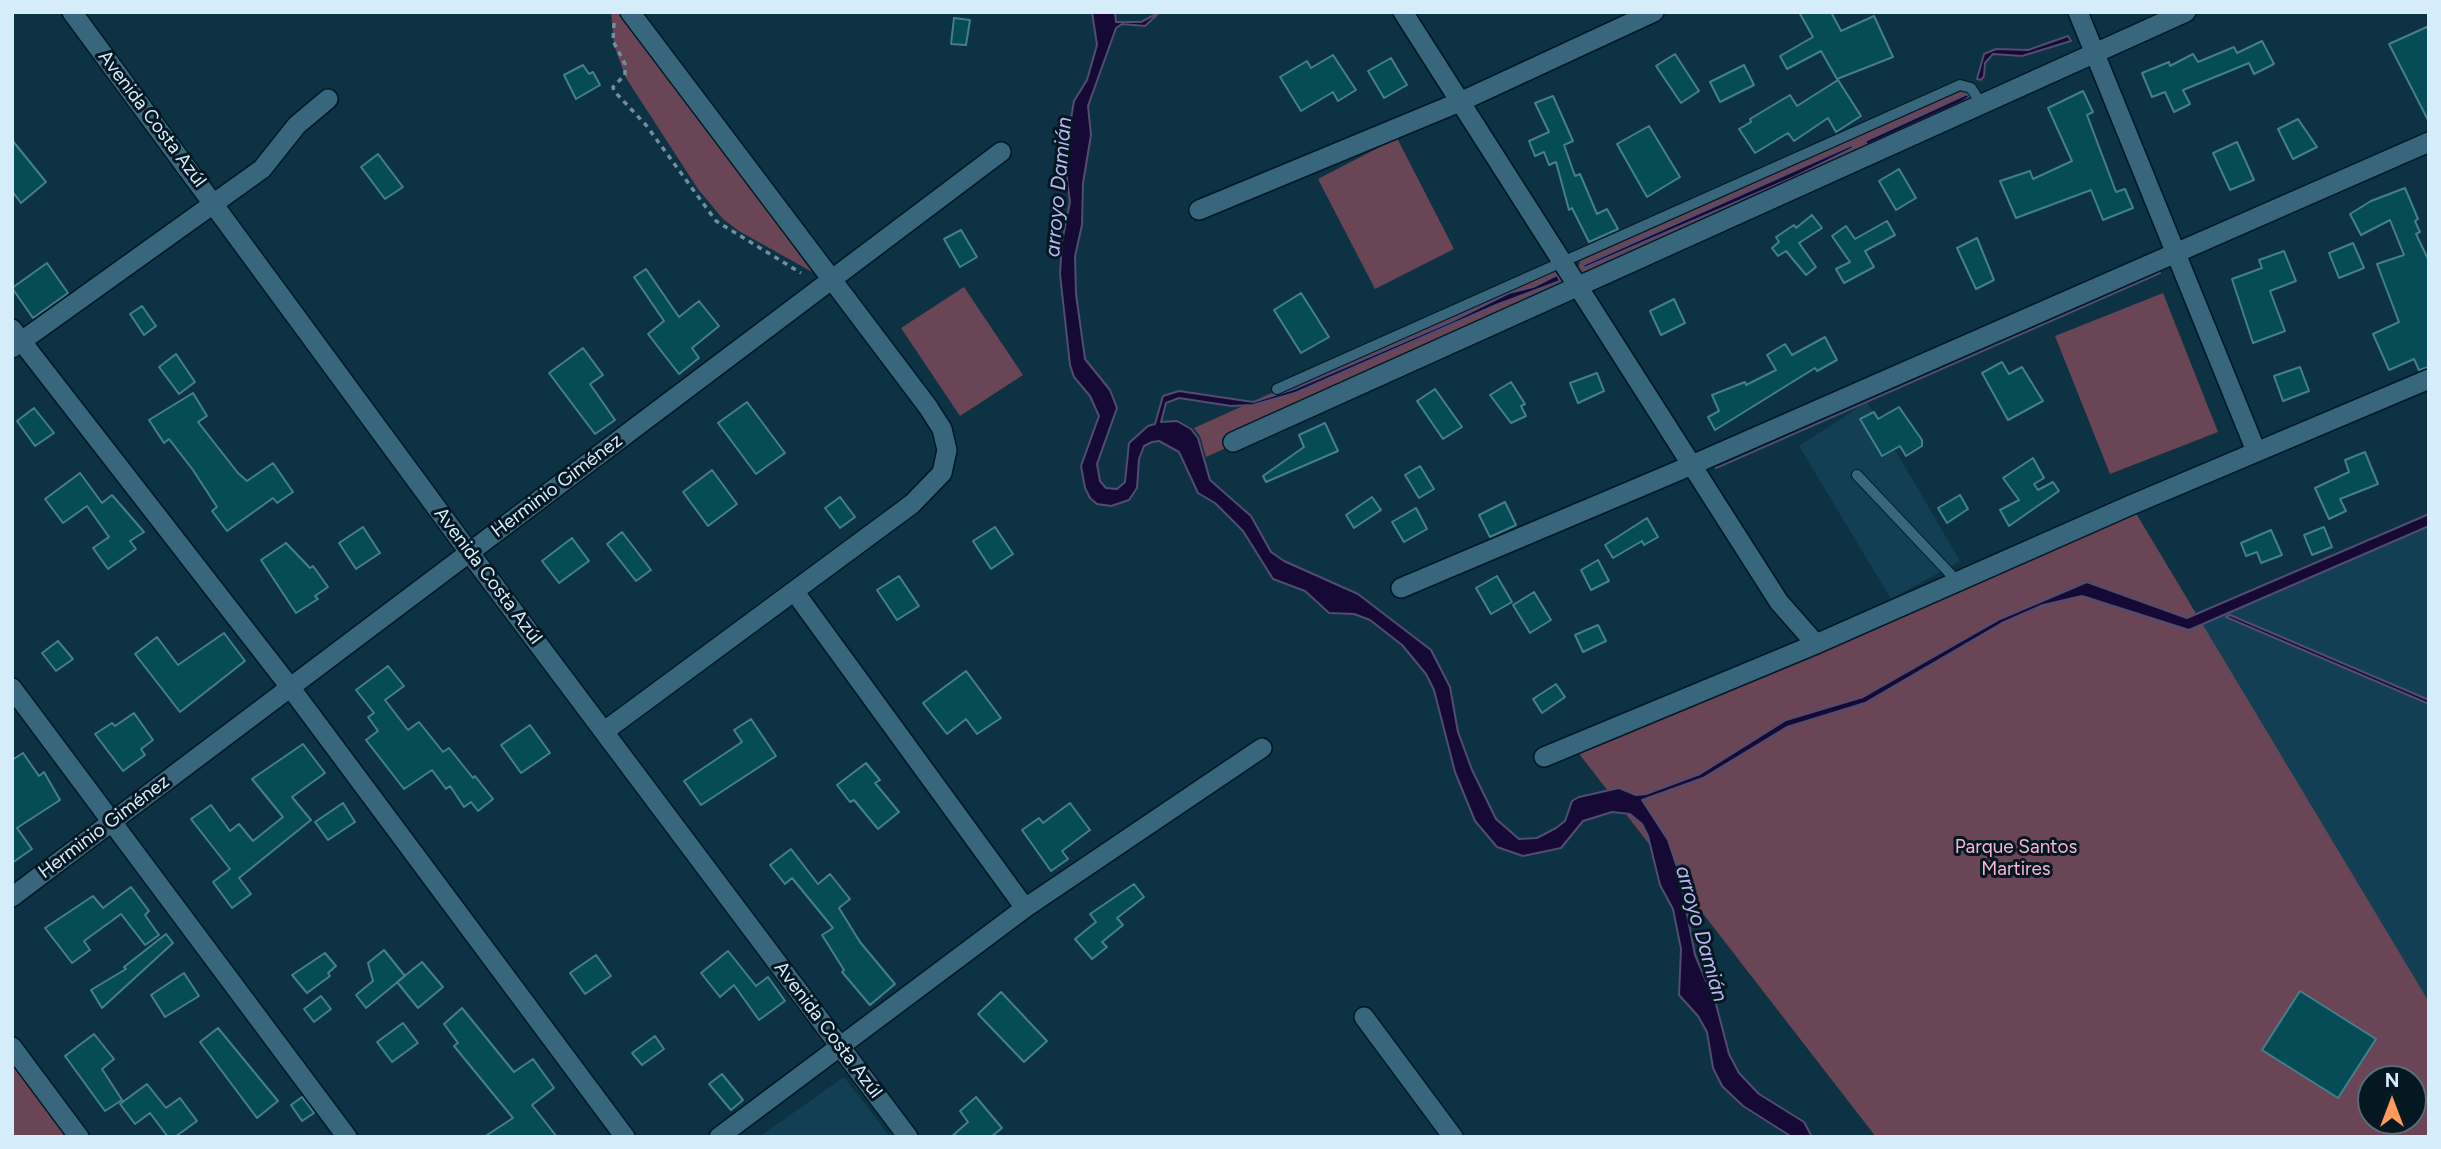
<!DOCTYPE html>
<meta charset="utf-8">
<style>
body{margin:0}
#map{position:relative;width:2441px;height:1149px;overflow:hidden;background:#0d3243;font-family:Figtree,sans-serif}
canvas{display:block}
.frame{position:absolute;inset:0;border:14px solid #d5edfb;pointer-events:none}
.north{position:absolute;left:2357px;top:1065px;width:70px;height:70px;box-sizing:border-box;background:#051822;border:2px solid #586d79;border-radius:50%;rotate:0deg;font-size:19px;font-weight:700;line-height:28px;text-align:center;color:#d5edfb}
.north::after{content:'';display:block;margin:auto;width:24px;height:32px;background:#ff9b5b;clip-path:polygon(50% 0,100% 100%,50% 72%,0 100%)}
</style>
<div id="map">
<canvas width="2441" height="1149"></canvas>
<div class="frame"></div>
<div class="north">N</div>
</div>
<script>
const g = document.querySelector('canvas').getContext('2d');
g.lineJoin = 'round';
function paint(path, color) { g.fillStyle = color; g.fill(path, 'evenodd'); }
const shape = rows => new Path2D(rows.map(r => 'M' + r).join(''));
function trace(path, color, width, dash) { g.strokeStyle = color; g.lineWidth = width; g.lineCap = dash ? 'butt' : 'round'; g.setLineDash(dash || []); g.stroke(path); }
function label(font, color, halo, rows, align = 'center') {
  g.font = font + ' Figtree,sans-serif'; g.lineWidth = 6; g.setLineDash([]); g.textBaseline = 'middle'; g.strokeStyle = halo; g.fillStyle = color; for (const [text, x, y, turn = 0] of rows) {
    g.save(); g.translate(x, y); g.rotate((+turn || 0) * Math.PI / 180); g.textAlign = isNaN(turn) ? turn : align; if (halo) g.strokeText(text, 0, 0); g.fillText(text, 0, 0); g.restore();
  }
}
paint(shape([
 [1867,402,1960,561,1891,599,1799,446],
 [2429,517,2429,1024,2182,622],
 [844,1077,890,1137,759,1137]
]), '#123f53');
paint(shape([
 [611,12,624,12,812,272,739,231,723,219,698,189,626,78,614,45],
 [1966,89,1973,98,1582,275,1578,268,1580,261],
 [1397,138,1454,249,1375,289,1318,179],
 [1551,267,1557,269,1563,280,1559,288,1224,439,1226,448,1206,457,1200,436,1194,428],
 [964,287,1023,375,960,416,901,328],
 [2163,293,2218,432,2110,474,2055,336],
 [2131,505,2429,1002,2429,1137,1876,1137,1570,742],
 [2371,1079,2413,1079,2413,1121,2371,1121],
 [12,1064,67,1137,12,1137]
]), '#6a4555');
const water = shape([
 [1092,12,1115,12,1116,22,1141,22,1160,12,1145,26,1122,24,1116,28,1088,106,1091,135,1083,183,1082,225,1075,256,1076,294,1085,359,1110,390,1117,408,1097,464,1100,481,1106,488,1117,489,1125,482,1129,443,1148,426,1155,424,1163,396,1179,391,1253,402,1294,389,1452,321,1509,293,1533,287,1557,275,1560,281,1496,305,1295,393,1253,405,1231,406,1179,398,1166,403,1161,422,1177,421,1191,429,1198,438,1210,480,1251,516,1271,552,1284,561,1358,594,1431,650,1450,687,1458,732,1472,770,1496,819,1519,839,1537,838,1556,828,1565,821,1572,801,1579,797,1619,788,1636,795,1646,794,1700,774,1786,720,1863,697,2000,619,2087,582,2187,618,2429,514,2429,526,2189,630,2082,596,2043,605,2002,623,1865,703,1787,727,1703,778,1642,800,1668,840,1679,873,1695,955,1716,1004,1729,1054,1739,1073,1759,1094,1804,1122,1812,1137,1792,1137,1743,1106,1722,1086,1713,1068,1707,1032,1698,1016,1679,995,1681,949,1673,909,1660,885,1648,836,1642,824,1630,814,1612,812,1583,821,1561,848,1523,856,1497,847,1475,821,1455,772,1434,690,1426,674,1402,645,1370,620,1354,614,1329,613,1305,591,1273,579,1243,531,1215,503,1198,493,1179,452,1159,441,1152,442,1144,446,1139,459,1137,488,1129,500,1111,506,1097,504,1090,498,1085,488,1081,466,1099,416,1090,396,1074,377,1070,365,1060,274,1062,242,1070,202,1066,170,1070,124,1074,101,1087,80,1097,45,1092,12],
 [2068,36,2071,41,2022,56,1993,54,1985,63,1984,76,1981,80,1977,79,1984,54,1996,49,2028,50,2068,36],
 [1967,94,1969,97,1962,102,1867,145,1865,141,1967,94],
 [1852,145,1853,148,1794,177,1584,268,1583,265,1852,145],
 [2159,270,2160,273,1716,468,1715,465,2159,270],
 [2230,615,2429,700,2429,704,2226,617,2230,615]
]);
paint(water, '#170935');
trace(water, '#504d70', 2);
const building = shape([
 [1799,12,1831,12,1841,31,1874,16,1893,57,1837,79,1821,51,1787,69,1780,56,1813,37,1799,12],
 [954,18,970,20,966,45,951,44,954,18],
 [2429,26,2429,122,2389,44,2429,26],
 [2262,41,2274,64,2254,74,2249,63,2183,90,2190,104,2174,112,2165,92,2152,97,2142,73,2169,62,2170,66,2193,54,2198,62,2234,47,2237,53,2262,41],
 [1675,54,1699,91,1681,103,1656,66,1675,54],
 [1333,55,1356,90,1338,101,1333,92,1301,111,1280,77,1307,61,1311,68,1333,55],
 [1391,58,1407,85,1384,98,1368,71,1391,58],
 [583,65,589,74,593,72,600,85,576,99,564,75,583,65],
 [1744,65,1754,85,1720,102,1710,82,1744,65],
 [1838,80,1861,116,1836,132,1828,118,1794,141,1788,133,1755,153,1739,129,1751,122,1750,119,1790,95,1797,106,1838,80],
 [2083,91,2093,112,2087,115,2116,192,2125,189,2133,208,2103,220,2091,190,2016,218,2000,181,2030,171,2033,179,2072,161,2048,108,2083,91],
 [1553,96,1573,141,1564,145,1575,176,1580,174,1597,214,1607,209,1618,229,1589,242,1572,208,1569,210,1556,162,1549,165,1544,152,1535,156,1529,141,1549,132,1535,103,1553,96],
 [2298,119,2317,147,2293,159,2278,129,2298,119],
 [1649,126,1680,177,1647,197,1617,144,1649,126],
 [12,140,46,182,21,203,12,191,12,140],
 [2237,142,2254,180,2230,190,2213,153,2237,142],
 [378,154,403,187,385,199,361,167,378,154],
 [1899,169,1916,198,1896,210,1879,181,1899,169],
 [2405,188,2418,219,2415,221,2420,232,2416,234,2429,261,2429,367,2419,370,2414,359,2389,370,2373,334,2399,322,2377,264,2404,255,2390,220,2361,235,2350,214,2371,201,2405,188],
 [1812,215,1822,228,1799,243,1816,267,1806,275,1786,251,1778,256,1772,248,1779,242,1776,237,1794,225,1796,228,1812,215],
 [1887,221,1895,235,1865,251,1874,267,1844,283,1836,269,1850,262,1832,236,1846,226,1855,239,1887,221],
 [961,230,977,257,960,267,944,239,961,230],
 [1977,238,1994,280,1976,289,1957,248,1977,238],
 [2353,243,2364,268,2339,278,2329,253,2353,243],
 [2284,251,2296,281,2270,291,2285,331,2253,343,2232,279,2262,268,2259,260,2284,251],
 [47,263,68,293,33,318,12,288,47,263],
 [646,269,679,317,699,301,719,326,692,348,699,358,679,374,648,334,664,321,634,277,646,269],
 [1301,293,1329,337,1301,353,1274,310,1301,293],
 [1674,299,1685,323,1661,335,1650,311,1674,299],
 [142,306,156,326,144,335,130,314,142,306],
 [1825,337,1837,360,1817,371,1815,368,1715,430,1708,417,1719,411,1712,395,1745,382,1746,385,1776,370,1767,355,1785,344,1792,355,1825,337],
 [583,348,603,375,590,384,615,420,595,434,549,373,583,348],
 [176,354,195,382,179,394,159,367,176,354],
 [2002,362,2009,374,2022,367,2043,401,2008,420,1982,373,2002,362],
 [2300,367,2309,391,2283,401,2274,376,2300,367],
 [1597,373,1604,391,1578,403,1570,383,1597,373],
 [1511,382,1525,404,1521,406,1526,416,1511,423,1490,395,1511,382],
 [1435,389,1462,427,1443,439,1417,401,1435,389],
 [193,393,207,416,198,422,238,473,247,481,273,463,293,492,277,503,273,498,227,531,212,511,217,507,193,470,169,439,164,443,149,420,193,393],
 [747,402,785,453,756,474,718,423,747,402],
 [1899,407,1922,440,1922,446,1906,456,1900,446,1882,456,1860,419,1874,412,1878,419,1899,407],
 [34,408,54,433,35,446,17,421,34,408],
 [1325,423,1338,451,1266,482,1263,476,1304,447,1299,435,1325,423],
 [2365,452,2378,484,2340,499,2346,511,2329,519,2315,488,2349,472,2345,460,2365,452],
 [2033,458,2044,478,2034,484,2038,490,2053,482,2059,491,2009,526,2000,510,2019,500,2003,478,2033,458],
 [1420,466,1434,489,1419,498,1405,475,1420,466],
 [712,470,737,504,708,526,683,492,712,470],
 [80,473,102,503,112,495,144,532,130,541,136,549,108,569,93,548,109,537,87,506,63,523,45,499,80,473],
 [1960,495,1968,509,1947,523,1938,508,1960,495],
 [840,497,855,517,840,528,825,508,840,497],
 [1372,497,1381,510,1354,528,1346,515,1372,497],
 [1505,502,1516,525,1490,537,1479,515,1505,502],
 [1416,508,1427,529,1404,542,1392,522,1416,508],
 [1647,518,1658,537,1644,545,1642,541,1613,558,1605,545,1647,518],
 [363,527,380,553,356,569,339,543,363,527],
 [995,527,1013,554,991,569,973,541,995,527],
 [2324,527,2332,547,2312,555,2304,535,2324,527],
 [2271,530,2282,555,2261,563,2257,552,2246,556,2241,543,2271,530],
 [622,532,651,570,636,581,607,544,622,532],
 [572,538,589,561,559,583,542,561,572,538],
 [286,543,310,568,313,566,328,587,315,596,318,599,296,613,261,560,286,543],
 [1598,560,1609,581,1591,590,1581,570,1598,560],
 [899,576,919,606,897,620,877,590,899,576],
 [1497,576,1512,602,1491,614,1476,588,1497,576],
 [1534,592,1551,620,1530,633,1513,605,1534,592],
 [1598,625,1606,641,1583,652,1575,635,1598,625],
 [224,633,245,661,180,712,135,654,157,637,178,665,224,633],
 [58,641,73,659,56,671,42,653,58,641],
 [388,666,404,686,385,700,408,730,419,722,443,752,449,748,473,778,475,776,493,799,478,811,471,802,464,807,450,786,446,789,432,770,404,789,366,740,378,731,368,717,374,713,356,690,388,666],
 [966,671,1001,718,977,734,966,719,947,734,923,703,966,671],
 [1556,684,1565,697,1542,713,1533,699,1556,684],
 [134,713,153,740,141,749,145,755,123,771,95,734,112,723,115,726,134,713],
 [751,719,776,756,701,805,684,781,742,742,734,730,751,719],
 [530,725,550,753,521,773,501,745,530,725],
 [303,744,325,773,292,797,311,820,239,878,251,894,232,908,213,882,230,869,191,819,211,805,230,831,239,824,253,841,283,817,252,779,303,744],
 [23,753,39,776,44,772,60,800,17,828,32,849,12,863,12,760,23,753],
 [866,763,880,780,875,783,899,812,878,829,854,800,850,802,837,785,866,763],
 [343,803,355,822,328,840,315,822,343,803],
 [1070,803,1090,830,1062,851,1068,859,1051,871,1022,830,1039,818,1043,823,1070,803],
 [791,849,818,884,830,874,850,899,839,908,860,942,895,984,870,1005,842,972,844,970,822,935,833,928,792,878,785,884,770,865,791,849],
 [1134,884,1144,897,1117,918,1123,925,1102,942,1107,947,1092,959,1075,939,1096,922,1090,914,1134,884],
 [131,887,149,911,145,915,159,935,145,945,121,914,84,941,90,950,72,963,45,928,93,896,103,908,131,887],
 [166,934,173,943,102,1008,91,990,126,969,124,967,166,934],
 [384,950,405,976,366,1008,356,995,373,981,368,963,384,950],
 [728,951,756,986,768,977,785,1001,759,1020,734,985,720,997,701,973,728,951],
 [325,953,336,966,328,973,330,976,307,993,292,975,325,953],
 [596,955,611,976,585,994,570,973,596,955],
 [422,962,443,987,418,1008,397,982,422,962],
 [184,973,199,996,165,1017,151,995,184,973],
 [2300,991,2376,1039,2338,1098,2262,1050,2300,991],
 [1001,992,1047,1041,1024,1062,978,1014,1001,992],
 [321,996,331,1009,314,1022,304,1009,321,996],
 [462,1008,514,1072,533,1059,554,1088,532,1105,557,1137,484,1137,513,1118,454,1046,458,1043,444,1024,462,1008],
 [403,1023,418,1043,392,1062,377,1042,403,1023],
 [218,1028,278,1101,257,1118,200,1042,218,1028],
 [94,1034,114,1059,102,1069,122,1100,105,1111,65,1056,94,1034],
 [655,1036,664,1049,642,1065,632,1053,655,1036],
 [722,1074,743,1100,731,1110,709,1084,722,1074],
 [147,1084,166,1108,180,1098,197,1121,175,1137,168,1137,150,1113,135,1124,120,1104,147,1084],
 [302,1097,314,1113,302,1121,291,1105,302,1097],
 [976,1097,1002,1128,991,1137,951,1137,968,1122,960,1111,976,1097]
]);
paint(building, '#054c57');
trace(building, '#457f8b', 2);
const service = shape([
 [1277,389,1960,85,1971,88,1982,105],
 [1857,475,1957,581]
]);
const minor = shape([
 [72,12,469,552,908,1137],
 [1403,12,1779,602,1816,644],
 [2078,12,2256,451],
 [1199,210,1462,101,1654,12],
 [12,329,290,687,625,1137],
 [12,348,262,169,297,125,328,99],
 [1233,442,2186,12],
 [1401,588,1692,465,2429,142],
 [794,591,1025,908],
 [12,688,347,1137],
 [606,730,912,504,942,473,947,450,942,429,928,407,630,12],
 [1544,757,1816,644,2131,505,2429,379],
 [12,897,1001,152],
 [1364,1017,1453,1137],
 [12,1047,79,1137],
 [719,1137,1025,908,1262,748]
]);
trace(service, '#011924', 12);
trace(minor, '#011924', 22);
trace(shape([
 [614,23,613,41,625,64,625,75,613,87,614,91,646,125,716,221,801,273]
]), '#708f9e', 3.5, [5, 5]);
trace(service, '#37667d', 10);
trace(minor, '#37667d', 19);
label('19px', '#d5edfb', '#051822', [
 ["Avenida Costa Azúl",152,119,53],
 ["Herminio Giménez",557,486,-37],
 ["Avenida Costa Azúl",488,576,53],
 ["Herminio Giménez",104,827,-37],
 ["Avenida Costa Azúl",828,1030,53]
]);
label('19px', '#fab4d2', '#051822', [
 ["Parque Santos",2016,847],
 ["Martires",2016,869]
]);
label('italic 21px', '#bfb5f4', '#051822', [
 ["arroyo Damián",1059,187,-85],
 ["arroyo Damián",1701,934,74]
]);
</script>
